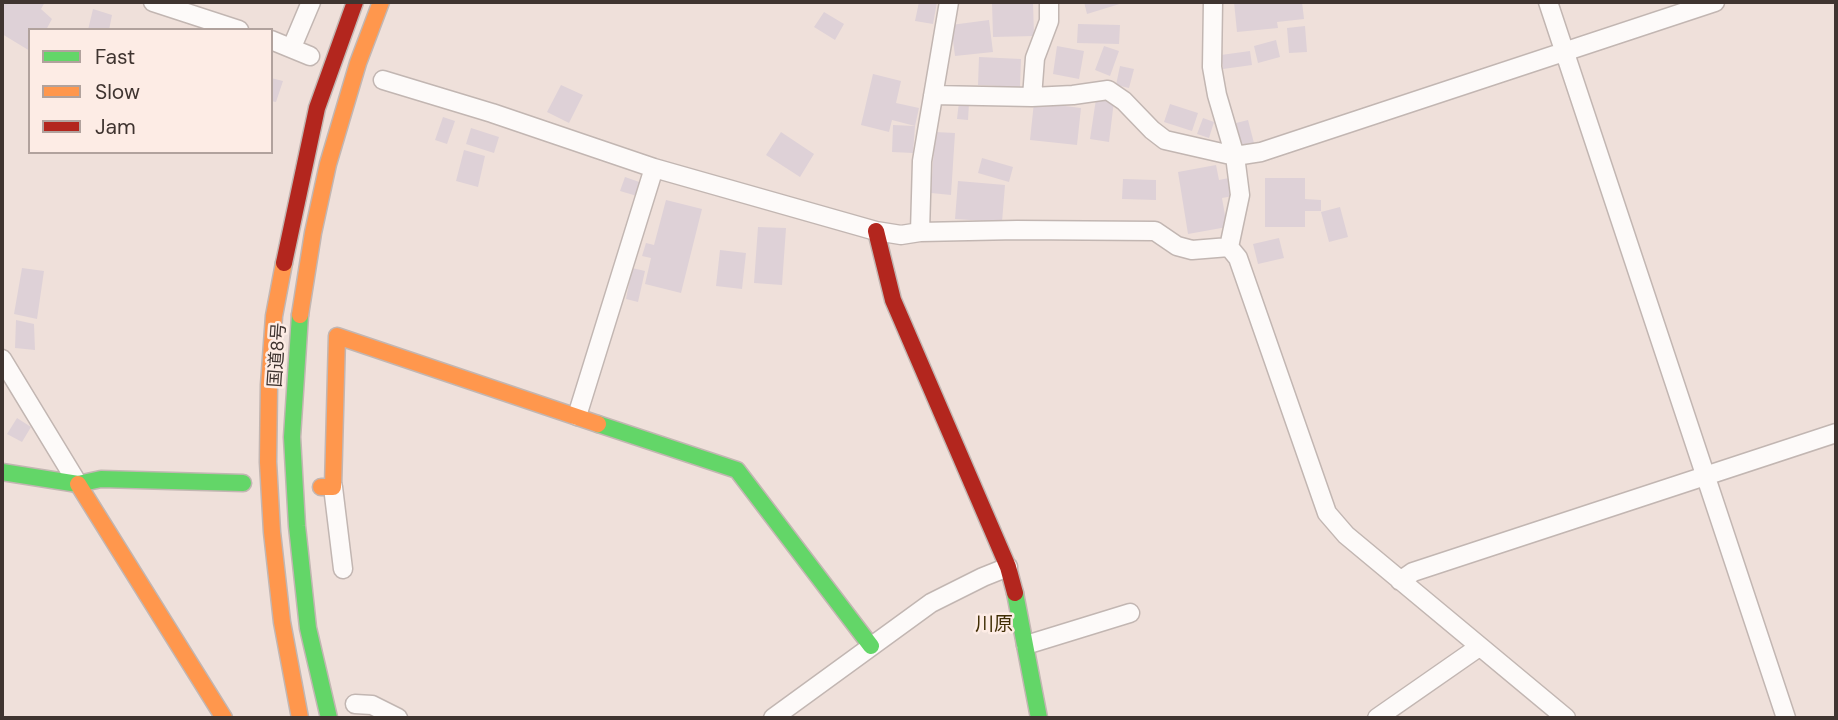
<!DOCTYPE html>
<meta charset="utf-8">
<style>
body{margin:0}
#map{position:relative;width:1838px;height:720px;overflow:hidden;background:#efe0da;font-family:"DM Sans",sans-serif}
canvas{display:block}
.frame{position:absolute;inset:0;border:4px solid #3f3430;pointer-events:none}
.legend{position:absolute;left:28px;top:28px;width:245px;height:126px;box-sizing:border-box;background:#fdece5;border:2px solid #b1a29d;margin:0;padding:9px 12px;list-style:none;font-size:21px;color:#3f3430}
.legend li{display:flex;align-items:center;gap:14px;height:35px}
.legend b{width:35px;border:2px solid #b1a29d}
</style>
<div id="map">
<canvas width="1838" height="720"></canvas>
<div class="frame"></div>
<ul class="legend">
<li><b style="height:9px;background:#63d668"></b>Fast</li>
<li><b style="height:9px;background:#ff974d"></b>Slow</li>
<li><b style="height:9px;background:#b3261e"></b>Jam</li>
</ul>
</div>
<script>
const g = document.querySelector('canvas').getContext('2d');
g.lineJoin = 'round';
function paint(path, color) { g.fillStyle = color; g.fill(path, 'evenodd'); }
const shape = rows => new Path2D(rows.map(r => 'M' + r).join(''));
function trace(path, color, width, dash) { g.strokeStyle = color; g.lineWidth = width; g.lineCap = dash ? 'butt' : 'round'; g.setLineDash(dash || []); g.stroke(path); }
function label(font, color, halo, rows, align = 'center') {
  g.font = font + ' "DM Sans","Noto Sans JP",sans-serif'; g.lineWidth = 5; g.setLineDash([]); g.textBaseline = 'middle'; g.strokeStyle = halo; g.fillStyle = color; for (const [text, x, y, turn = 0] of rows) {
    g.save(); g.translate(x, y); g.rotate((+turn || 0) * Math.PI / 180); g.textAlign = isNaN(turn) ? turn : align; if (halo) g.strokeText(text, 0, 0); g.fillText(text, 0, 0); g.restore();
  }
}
paint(shape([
 [3,2,17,2,21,4,23,2,45,2,41,9,52,19,46,30,30,30,30,51,2,34],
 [919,2,937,2,933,24,915,21],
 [992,2,1033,2,1034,36,993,37],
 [1084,2,1126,2,1087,14],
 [1234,2,1302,2,1304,19,1277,22,1278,28,1237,32],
 [93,9,112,15,109,30,88,30],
 [824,12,844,24,835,40,814,27],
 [989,20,993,52,955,56,951,25],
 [1078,24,1120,25,1119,44,1077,43],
 [1305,26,1307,52,1289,53,1287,28],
 [1276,40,1280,57,1258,63,1254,46],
 [1057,46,1084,51,1079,79,1053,74],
 [1104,46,1119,51,1110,76,1095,70],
 [1250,51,1252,65,1223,69,1221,55],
 [979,57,1021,59,1020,87,978,85],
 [1120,66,1134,69,1129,88,1116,85],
 [873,74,901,81,896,103,919,108,915,126,913,153,892,152,893,125,915,126,892,120,889,132,861,125],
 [271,78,283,81,276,102,271,101],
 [561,85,583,95,569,123,547,112],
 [1096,99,1114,101,1109,142,1090,139],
 [959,102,969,103,968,120,957,119],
 [1034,102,1081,108,1077,145,1030,140],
 [1170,104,1198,113,1192,131,1164,122],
 [443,117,455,121,447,144,435,140],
 [1203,118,1214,122,1209,138,1197,134],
 [1248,120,1254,143,1242,146,1236,123],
 [471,128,499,137,494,153,466,144],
 [781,132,814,154,800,177,766,155],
 [935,132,955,133,951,195,931,193],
 [464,150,485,156,478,187,456,181],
 [982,158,1013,167,1009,182,978,173],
 [1216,165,1219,180,1229,178,1233,196,1222,198,1227,227,1188,234,1178,172],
 [625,177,642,183,637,196,620,191],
 [1265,178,1305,178,1305,199,1321,200,1321,211,1305,211,1305,227,1265,227],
 [1123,179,1156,180,1156,200,1122,199],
 [958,181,1005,185,1002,222,955,219],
 [666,200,702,209,681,293,645,284,651,258,642,256,646,243,654,245],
 [1340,207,1348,237,1329,242,1321,212],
 [758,227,786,228,782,285,754,283],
 [1279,238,1284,258,1258,264,1253,244],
 [720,250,746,253,742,289,716,286],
 [22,268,44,271,37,319,14,314],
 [632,268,645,271,638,302,626,299],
 [16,320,34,324,35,350,15,348],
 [17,418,31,427,22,442,7,434]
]), '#ded1d7');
const street = shape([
 [153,2,239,30],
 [1213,2,1212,67,1217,95,1235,156,1240,195,1229,247],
 [1548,2,1786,718],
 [271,40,310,56],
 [292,47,311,2],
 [383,80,492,113,654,168,876,231,901,235,920,232,1017,230,1155,231,1177,246,1192,250,1229,247],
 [933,95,1032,97,1073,95,1108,90,1124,101,1152,130,1165,140,1235,156,1261,152,1715,2],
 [1032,97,1035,58,1049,21,1049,2],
 [920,232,922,161,949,2],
 [1229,247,1238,258,1327,513,1346,535,1566,718],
 [2,359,78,484],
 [577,416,654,168],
 [333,487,343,569],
 [1400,581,1413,572,1836,433],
 [1026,645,1130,613],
 [355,704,372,705,398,718],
 [773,718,931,603,983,577,1008,567],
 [1377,718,1479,647]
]);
const fast = shape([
 [300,315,292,437,297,526,308,628,329,718],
 [598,424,737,470,871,646],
 [2,472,78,484,101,479,243,483],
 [1015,593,1039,718]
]);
const slow = shape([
 [284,263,274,316,269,385,268,462,272,532,282,622,300,718],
 [300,315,313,233,328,164,358,63,381,2],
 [78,484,224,718],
 [321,487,333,487,337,336,598,424]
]);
const jam = shape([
 [876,231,893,300,1008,567,1015,593],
 [284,263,317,108,355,2]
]);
trace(street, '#c2b6b2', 21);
trace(fast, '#c2b6b2', 19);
trace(slow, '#c2b6b2', 19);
trace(jam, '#c2b6b2', 19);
trace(street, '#fdfaf9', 18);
trace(fast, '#63d668', 16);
trace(slow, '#ff974d', 16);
trace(jam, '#b3261e', 16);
label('18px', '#3f3430', '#fdece5', [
 ["国道8号",278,355,-86]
]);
label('19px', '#402e05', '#fdece5', [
 ["川原",994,625]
]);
</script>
